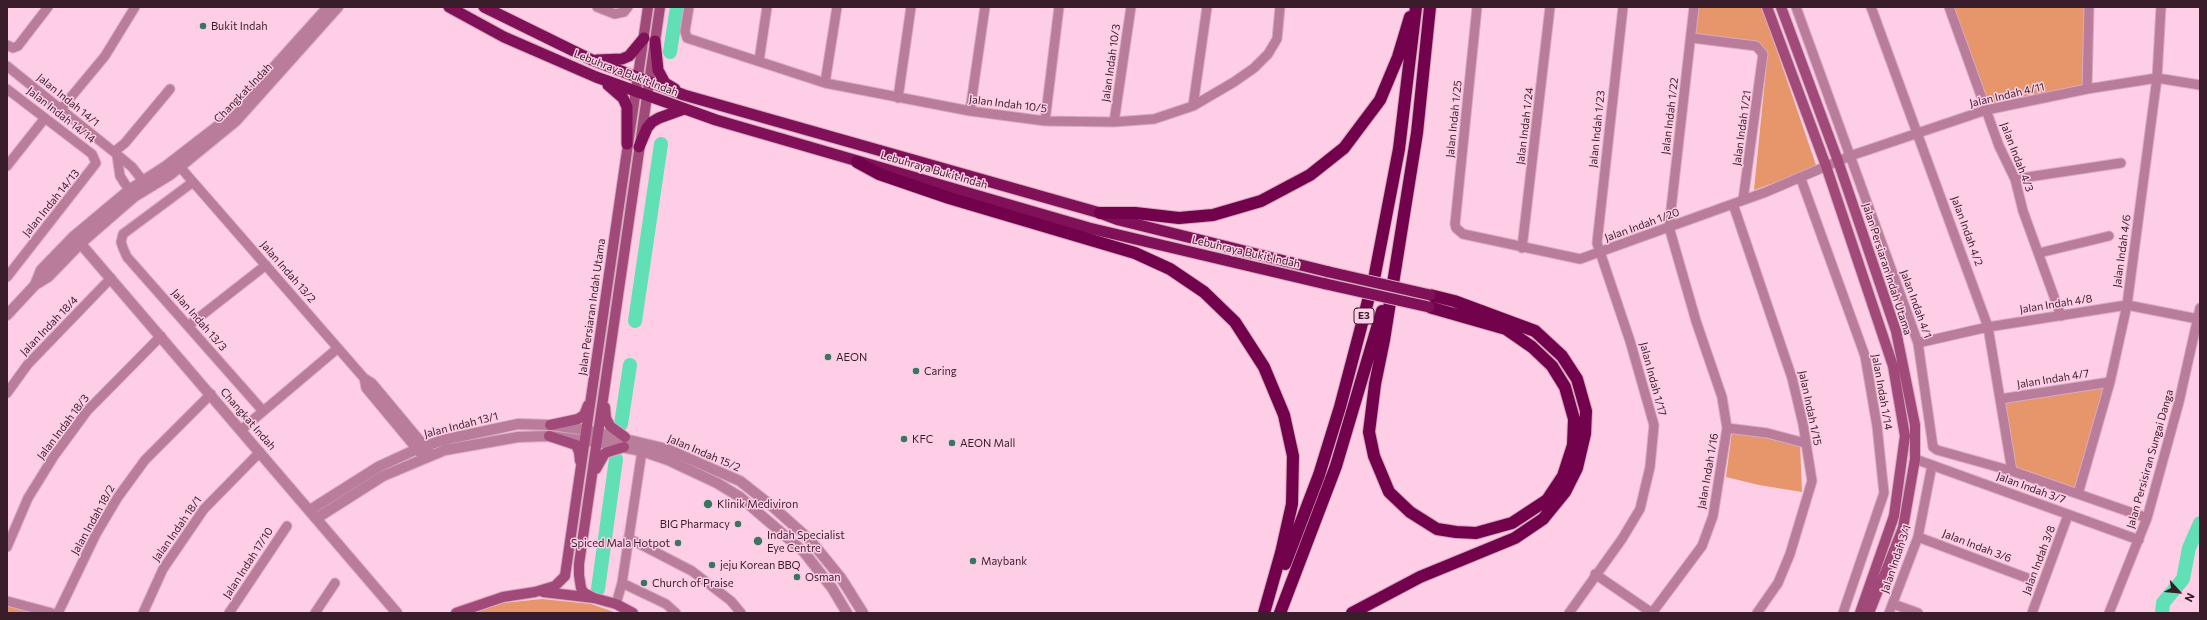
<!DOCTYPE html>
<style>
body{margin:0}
#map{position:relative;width:2207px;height:620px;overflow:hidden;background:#fdcee5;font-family:Commissioner,sans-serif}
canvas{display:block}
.frame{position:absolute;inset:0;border:8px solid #391d2b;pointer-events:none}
.north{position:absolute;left:2159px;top:572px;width:40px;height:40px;-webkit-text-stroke:3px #fdcee5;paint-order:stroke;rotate:117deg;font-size:11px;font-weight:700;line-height:16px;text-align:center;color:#391d2b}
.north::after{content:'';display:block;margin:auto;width:14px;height:18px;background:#391d2b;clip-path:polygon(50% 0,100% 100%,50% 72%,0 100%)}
</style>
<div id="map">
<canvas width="2207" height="620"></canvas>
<div class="frame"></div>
<div class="north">N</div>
</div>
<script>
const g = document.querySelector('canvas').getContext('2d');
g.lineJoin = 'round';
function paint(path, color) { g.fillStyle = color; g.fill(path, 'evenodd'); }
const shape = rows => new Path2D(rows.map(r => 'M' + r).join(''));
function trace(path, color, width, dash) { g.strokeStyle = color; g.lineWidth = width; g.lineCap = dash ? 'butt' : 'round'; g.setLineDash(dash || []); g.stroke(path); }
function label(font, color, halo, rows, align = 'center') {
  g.font = font + ' Commissioner,sans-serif'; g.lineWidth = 3; g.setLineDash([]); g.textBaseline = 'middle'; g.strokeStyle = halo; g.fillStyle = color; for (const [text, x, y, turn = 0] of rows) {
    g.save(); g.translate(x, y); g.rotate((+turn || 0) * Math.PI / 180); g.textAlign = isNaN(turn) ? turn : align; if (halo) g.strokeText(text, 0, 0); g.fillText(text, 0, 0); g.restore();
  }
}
paint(shape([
 [1698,7,1762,7,1817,168,1754,190,1767,60,1765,51,1695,36],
 [1953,7,2088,7,2083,88,1988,108],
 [2108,385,2079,492,2012,471,2003,400],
 [1732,431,1800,444,1802,492,1759,485,1726,477],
 [542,599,591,604,617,613,471,613,503,603],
 [7,604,46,613,7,613]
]), '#e7956a');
trace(shape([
 [670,52,677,7],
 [635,321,661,144],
 [621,424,630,365],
 [598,589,616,459],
 [2162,613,2163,603,2183,579,2189,548,2200,523]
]), '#61e0b5', 14);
const minor = shape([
 [597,7,615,14,624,12,628,7],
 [689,7,685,31,687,38,825,83,970,111,1045,121,1114,122,1154,119,1193,106,1234,82,1254,68,1268,54,1277,39,1280,7],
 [1477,7,1455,224,1456,228,1463,234,1580,259,1766,192,1850,156,1986,110,2087,89,2157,78,2200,85],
 [1796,7,1918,343,1933,447,1937,450,2012,471,2147,518],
 [1871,7,1988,327,2012,471],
 [1949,7,1999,146,2015,179,2023,211,2061,316],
 [1692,38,1756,46,1763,54,1743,200],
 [7,45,13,48,18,46,48,7],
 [759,61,767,7],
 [7,66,114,152,132,167,143,181],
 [825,83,837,7],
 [7,89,92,154,96,163,7,277],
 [2087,89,2089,7],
 [898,98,911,7],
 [1193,106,1207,7],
 [61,109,105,56,135,7],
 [970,111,985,7],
 [1045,121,1059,7],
 [1114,122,1131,7],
 [114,152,125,143,170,89],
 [117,156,120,176,129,190],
 [7,166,45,118],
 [180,167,364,378,372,383,432,455],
 [1801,179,1865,356,1877,426,1884,493,1843,613],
 [2015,179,2121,163],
 [193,182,123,234,121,242,123,248,127,257,263,411],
 [1733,204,1792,378,1803,424,1812,481,1790,554,1778,583,1757,613],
 [1522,248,1550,7],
 [2039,253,2109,236],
 [188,326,266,265],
 [1918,343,1988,327,2127,305,2198,319],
 [364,378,366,388,420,453],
 [7,393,28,364,111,278],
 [2000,399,2110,382],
 [1727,428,1767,433,1805,443],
 [241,430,338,348],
 [1915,459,2139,540],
 [2078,494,2110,382,2127,305,2157,78,2161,7],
 [1918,537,2027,578],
 [628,538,692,571,731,601,741,613],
 [7,547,28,498,54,456,87,411,161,336],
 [1595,574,1652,613],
 [622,583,666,604,676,613],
 [7,601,52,613],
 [616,604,622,583,642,451],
 [1893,604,1918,613],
 [58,613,96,534,118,497,145,460,211,394],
 [143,613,163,569,204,509,260,452],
 [229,613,287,526],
 [315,613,335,583],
 [1569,613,1622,539,1640,509,1650,467,1654,425,1630,341,1597,243,1623,7],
 [1652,613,1702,546,1713,516,1727,428,1722,397,1696,321,1669,227,1694,7],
 [1889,613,1918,537,1932,465],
 [2032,613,2068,515],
 [2109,613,2147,518,2179,402,2200,308]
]);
const tertiary = shape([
 [74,236,397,613],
 [35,285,41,270,74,236,129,190,166,166,228,118,328,7],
 [7,315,35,285,48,277,81,243,134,197,170,175,236,121,338,7],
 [310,510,378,467,417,449,443,440,518,424,550,425,587,430,667,449,740,481,773,507,810,540,841,578,863,613],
 [317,518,383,476,445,450,518,437,549,436,597,442,642,451,668,460,717,483,740,497,804,552,832,588,847,613]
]);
const secondary = shape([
 [1767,7,1826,166,1893,366,1905,436,1894,516,1860,613],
 [1781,7,1838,161,1896,331,1915,425,1915,459,1903,528,1869,613],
 [605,407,606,418,610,426,625,437],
 [550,425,578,419,584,415,588,405],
 [549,436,576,445,579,452,580,461],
 [596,469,605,453,624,447],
 [543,592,594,598,616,604,633,613],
 [594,598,584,593,581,588,579,575,579,564,660,7],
 [456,613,503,597,535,592,555,586,565,576,648,7]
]);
const trunk = shape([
 [449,7,504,37,596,77,716,120,1089,228,1326,284],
 [484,7,592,60,684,95,1100,213,1119,220,1329,272],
 [655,41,658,70,665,83,675,89],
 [597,60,622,59,629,56,644,38],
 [608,85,623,98,627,107,627,144],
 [639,147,647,128,652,122,659,118,684,109]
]);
const motorway = shape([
 [857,162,879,174,949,198,1135,253,1170,269,1204,292,1235,322,1264,367,1284,415,1293,456,1292,504,1281,553,1264,613],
 [1100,213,1135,213,1179,218,1213,215,1261,201,1310,175,1344,148,1380,100,1398,57,1410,17],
 [1429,307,1506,329,1532,347,1552,366,1565,387,1574,419,1573,445,1563,476,1547,500,1512,523,1476,533,1456,532,1437,529,1410,512,1389,492,1374,456,1369,432,1375,384,1384,340,1417,133,1430,7],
 [1285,564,1319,475,1340,407,1375,274,1399,149,1416,7],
 [1280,613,1336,466,1382,311],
 [1352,613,1420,577,1515,538,1543,519,1565,492,1577,468,1585,434,1586,411,1577,379,1562,356,1535,331,1454,301,1430,295]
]);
trace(minor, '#d6abc0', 11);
trace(tertiary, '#d6abc0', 12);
trace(secondary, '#d6abc0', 12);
trace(trunk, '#d6abc0', 13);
trace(motorway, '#d6abc0', 14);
trace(minor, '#b97c9b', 9);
trace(tertiary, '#b97c9b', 10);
trace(secondary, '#a14a7a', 10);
trace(trunk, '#801057', 11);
trace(motorway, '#71024b', 12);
const trunkBridge = shape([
 [1329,272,1430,295],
 [1326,284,1429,307]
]);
trace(trunkBridge, '#d6abc0', 13, []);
trace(trunkBridge, '#801057', 11);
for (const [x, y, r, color] of [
 [203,26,4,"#397560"],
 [828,357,4,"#397560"],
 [916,371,4,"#397560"],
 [904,439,4,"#397560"],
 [952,443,4,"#397560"],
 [708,504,5,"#397560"],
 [738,524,4,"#397560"],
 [758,541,5,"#397560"],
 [678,543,4,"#397560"],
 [973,561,4,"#397560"],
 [712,565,4,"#397560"],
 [797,577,4,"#397560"],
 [644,583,4,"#397560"]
]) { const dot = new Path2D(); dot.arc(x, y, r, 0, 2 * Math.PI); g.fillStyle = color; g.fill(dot); trace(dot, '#fdcee5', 1.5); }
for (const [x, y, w] of [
 [1364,316,20]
]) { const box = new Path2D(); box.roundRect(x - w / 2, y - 8, w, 16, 3); g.fillStyle = '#fdcee5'; g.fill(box); trace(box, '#391d2b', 1); }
label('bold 10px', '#391d2b', null, [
 ["E3",1364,316]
]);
label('11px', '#391d2b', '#fdcee5', [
 ["Bukit Indah",211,26],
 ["AEON",836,357],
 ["Caring",924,371],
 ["KFC",912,439],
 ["AEON Mall",960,443],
 ["Klinik Mediviron",717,504],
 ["BIG Pharmacy",730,524,"right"],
 ["Indah Specialist",767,535],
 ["Eye Centre",767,548],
 ["Spiced Mala Hotpot",670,543,"right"],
 ["Maybank",981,561],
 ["jeju Korean BBQ",720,565],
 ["Osman",805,577],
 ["Church of Praise",652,583]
], 'left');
label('11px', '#391d2b', '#fdcee5', [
 ["Jalan Indah 10/3",1111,63,-82],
 ["Lebuhraya Bukit Indah",626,73,21],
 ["Changkat Indah",243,93,-46],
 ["Jalan Indah 4/11",2007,95,-13],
 ["Jalan Indah 14/1",68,100,39],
 ["Jalan Indah 10/5",1008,104,7],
 ["Jalan Indah 14/14",61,115,38],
 ["Jalan Indah 1/22",1670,116,-83],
 ["Jalan Indah 1/25",1454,119,-84],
 ["Jalan Indah 1/24",1525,126,-83],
 ["Jalan Indah 1/21",1742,128,-82],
 ["Jalan Indah 1/23",1597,129,-84],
 ["Jalan Indah 4/3",2017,157,69],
 ["Lebuhraya Bukit Indah",934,170,16],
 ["Jalan Indah 14/13",51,203,-51],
 ["Jalan Indah 1/20",1642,225,-20],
 ["Jalan Indah 4/2",1967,231,70],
 ["Jalan Indah 4/6",2122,251,-82],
 ["Lebuhraya Bukit Indah",1246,252,13],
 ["Jalan Persiaran Indah Utama",1887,269,72],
 ["Jalan Indah 13/2",288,272,49],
 ["Jalan Indah 4/1",1916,304,70],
 ["Jalan Indah 4/8",2056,304,-9],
 ["Jalan Persiaran Indah Utama",592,307,-82],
 ["Jalan Indah 13/3",199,320,49],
 ["Jalan Indah 18/4",49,326,-46],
 ["Jalan Indah 1/17",1653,379,75],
 ["Jalan Indah 4/7",2053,379,-9],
 ["Jalan Indah 1/14",1882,392,80],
 ["Jalan Indah 1/15",1810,408,78],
 ["Changkat Indah",248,419,49],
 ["Jalan Indah 13/1",461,425,-14],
 ["Jalan Indah 18/3",63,427,-53],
 ["Jalan Indah 15/2",704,453,23],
 ["Jalan Persisiran Sungai Danga",2150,459,-74],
 ["Jalan Indah 1/16",1708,471,-80],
 ["Jalan Indah 3/7",2031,488,20],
 ["Jalan Indah 18/2",93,520,-61],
 ["Jalan Indah 18/1",177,529,-55],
 ["Jalan Indah 3/6",1977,546,21],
 ["Jalan Indah 3/1",1896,559,-71],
 ["Jalan Indah 3/8",2039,560,-69],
 ["Jalan Indah 17/10",248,563,-57]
]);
</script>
